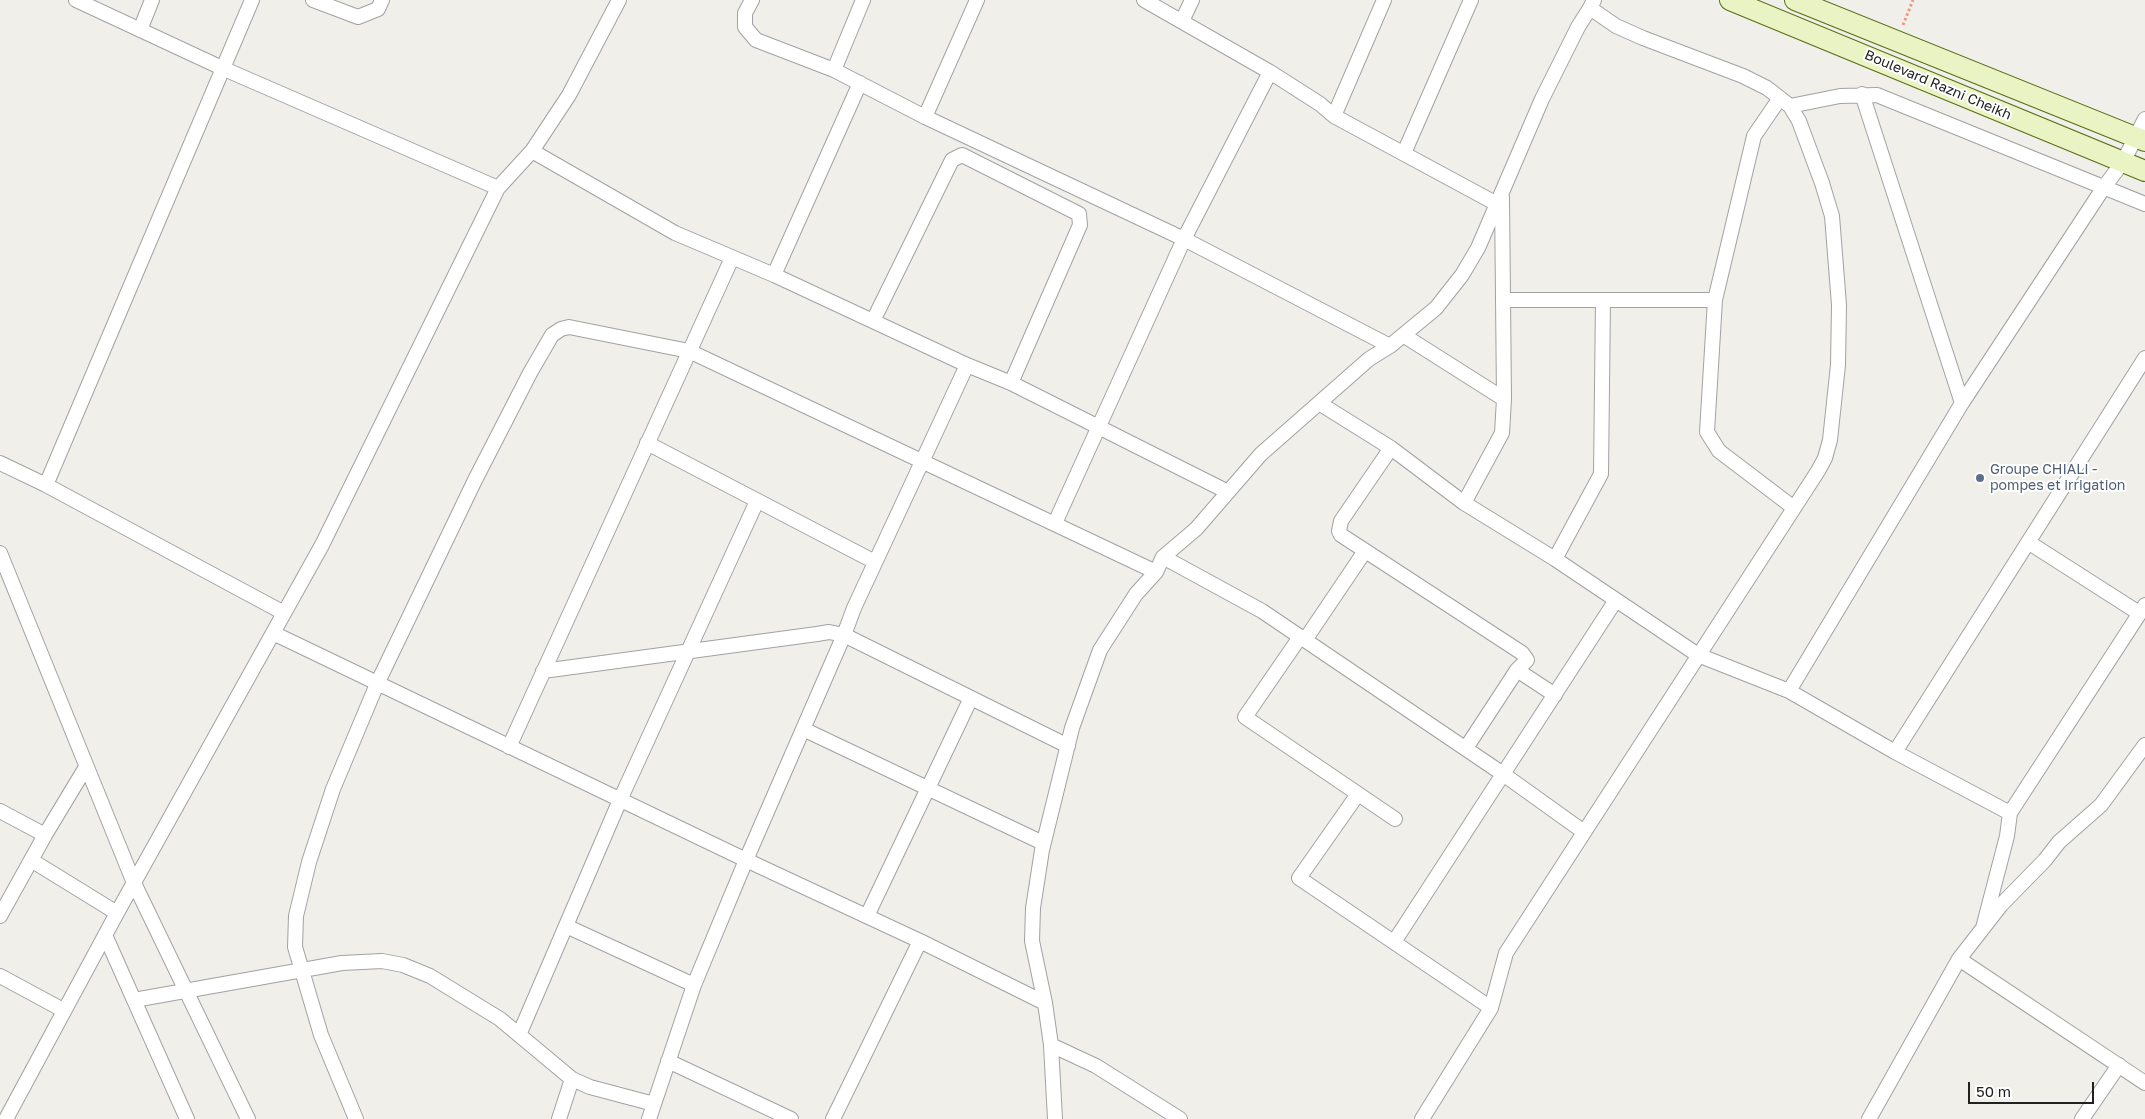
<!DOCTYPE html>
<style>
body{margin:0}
#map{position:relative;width:2145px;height:1119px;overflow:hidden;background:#f0efe9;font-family:"Golos Text",sans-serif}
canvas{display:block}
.scale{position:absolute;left:1968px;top:1082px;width:126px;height:22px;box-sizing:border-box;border:2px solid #212121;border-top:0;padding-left:6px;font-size:15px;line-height:18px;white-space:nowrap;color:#212121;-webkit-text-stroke:4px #fff;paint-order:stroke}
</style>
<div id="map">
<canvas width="2145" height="1119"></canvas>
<div class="scale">50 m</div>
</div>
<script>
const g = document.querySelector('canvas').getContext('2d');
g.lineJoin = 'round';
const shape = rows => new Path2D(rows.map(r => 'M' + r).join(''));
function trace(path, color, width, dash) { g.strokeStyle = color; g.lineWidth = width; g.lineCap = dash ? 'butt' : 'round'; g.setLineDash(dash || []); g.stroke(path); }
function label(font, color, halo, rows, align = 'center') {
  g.font = font + ' "Golos Text",sans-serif'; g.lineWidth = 4; g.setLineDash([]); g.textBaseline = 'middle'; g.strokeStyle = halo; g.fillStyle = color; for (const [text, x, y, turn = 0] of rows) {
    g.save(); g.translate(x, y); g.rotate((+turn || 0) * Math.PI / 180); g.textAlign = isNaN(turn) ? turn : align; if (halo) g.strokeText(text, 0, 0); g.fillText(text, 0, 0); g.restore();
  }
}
const minor = shape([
 [76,0,222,68,498,188],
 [313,0,358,17,378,9,382,0],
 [752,0,745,13,745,27,756,40,834,70,925,117,1184,239,1270,72,1144,0],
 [1182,21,1192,0],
 [140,30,152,0],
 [834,70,863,0],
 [1270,72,1320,104,1334,116,1384,0],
 [1862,94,1962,403],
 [1790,106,1840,96,1877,95,2145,204],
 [1334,116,1497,204],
 [925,117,977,0],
 [532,151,675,233,774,275,967,365,1011,383,1228,492],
 [1404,153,1471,0],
 [774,275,860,83],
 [1503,300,1715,300,1707,432,1719,451,1794,508],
 [1715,300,1754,136,1780,98],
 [873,321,952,160,962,155,1079,214,1080,225,1011,383],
 [1403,335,1504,399],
 [967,365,854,608,844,635,1068,746],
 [1319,403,1391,448,1464,503,1555,559,1698,655,1789,691,1895,752,2010,813,2007,836,1983,928],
 [647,443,875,562],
 [1391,448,1341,521,1339,531,1341,535,1522,653,1527,660,1517,670,1466,748],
 [0,463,46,485,252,0],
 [46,485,284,613],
 [1464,503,1502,433,1504,399,1502,197],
 [1055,523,1184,239,1390,346],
 [2028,542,2139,613],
 [0,553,134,883,248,1119],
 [1163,557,1262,611,1503,774,1584,832],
 [1555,559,1601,474,1603,300],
 [273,633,746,860,920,941,1045,1003,1051,1045],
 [1300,637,1245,717,1395,819],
 [1305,640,1365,551],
 [1517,670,1555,695],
 [543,671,817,634,829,632,844,635,746,860,694,985,649,1119],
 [1789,691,1962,403,2104,187,2123,162,2145,119],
 [803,729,1043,843],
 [509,747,732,258],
 [1895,752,2145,358],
 [1358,794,1299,878,1491,1008],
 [0,811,45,835,0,916],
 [2010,813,2145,605],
 [45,835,86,767],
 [31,860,117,913],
 [867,916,971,698],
 [566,926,694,985],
 [105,935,187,1119],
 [1394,942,1616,600],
 [1959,959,2001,905,2045,860,2059,842,2101,805,2145,745],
 [0,976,63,1010],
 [134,1000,342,963,382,961,403,965,430,976,500,1019,572,1079,590,1087,654,1104],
 [1045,1003,1032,941,1033,908,1042,850,1072,728,1100,650,1136,594,1156,572,1163,557,1196,529,1261,454,1369,359,1390,346,1436,308,1462,275,1478,248,1542,99,1578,27,1590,8],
 [519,1035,620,800,757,501],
 [668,1061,791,1119],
 [6,1119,117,913,322,545,498,188,532,151,569,95,619,0],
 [356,1119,321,1035,295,947,296,916,309,862,333,789,377,684,475,480,530,373,552,335,561,329,569,327,689,351,1156,572],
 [559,1119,572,1079],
 [833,1119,920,941],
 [1055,1119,1051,1045,1096,1066,1180,1119],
 [1422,1119,1491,1008,1506,953,1818,471,1825,458,1830,440,1838,365,1839,305,1832,216,1822,183,1799,121,1790,106,1767,88,1743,76,1643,38,1616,26,1590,8,1594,0],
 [1869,1119,1959,959,2145,1083],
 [2082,1119,2119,1065]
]);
const secondary = shape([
 [1730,0,2145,171],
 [1795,0,2145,141]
]);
trace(minor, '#a2a2a2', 16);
trace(secondary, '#576e12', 22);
trace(shape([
 [1903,25,1913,0]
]), '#eb997f', 3, [2.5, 2.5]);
trace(minor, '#fff', 14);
trace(secondary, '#eaf3c4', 20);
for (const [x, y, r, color] of [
 [1980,478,5,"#5c6f8a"]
]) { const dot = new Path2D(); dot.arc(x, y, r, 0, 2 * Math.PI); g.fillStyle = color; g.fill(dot); trace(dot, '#fff', 2); }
label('14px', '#212121', '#fff', [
 ["Boulevard Razni Cheikh",1938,85,23]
]);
label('14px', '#4e5e75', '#fff', [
 ["Groupe CHIALI -",1990,470],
 ["pompes et irrigation",1990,486]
], 'left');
</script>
